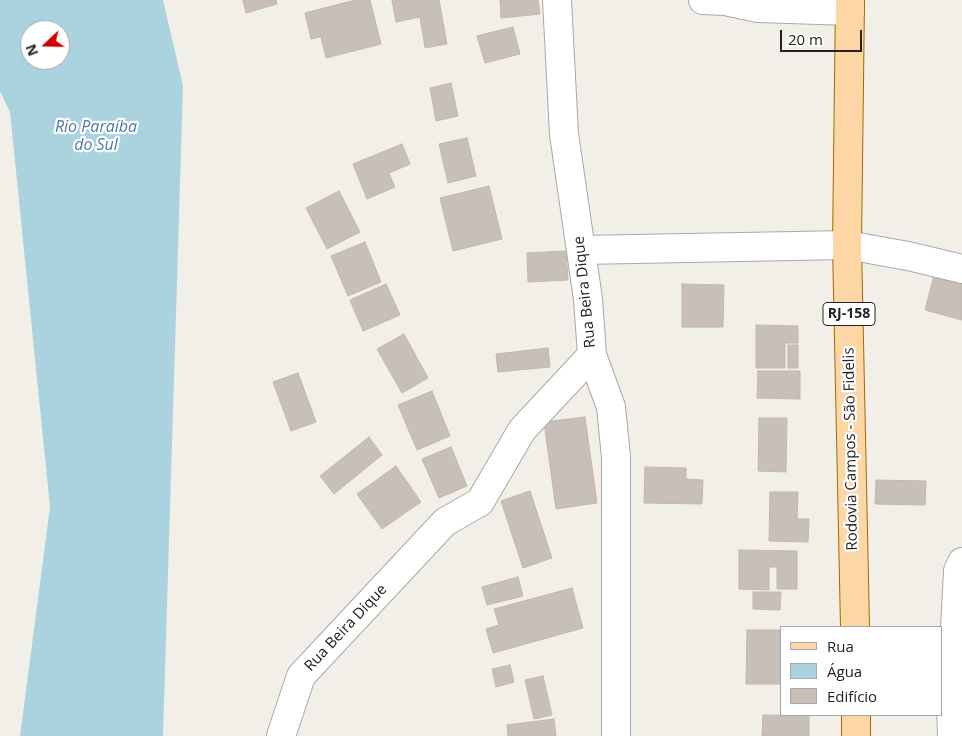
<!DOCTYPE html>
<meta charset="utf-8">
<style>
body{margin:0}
#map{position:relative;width:962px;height:736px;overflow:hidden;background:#f2efe9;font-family:"Open Sans",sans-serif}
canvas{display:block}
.legend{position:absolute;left:780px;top:626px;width:162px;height:90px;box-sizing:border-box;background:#fff;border:1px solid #a7a7a7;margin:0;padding:6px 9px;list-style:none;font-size:15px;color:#222}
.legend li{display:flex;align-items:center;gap:10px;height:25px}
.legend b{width:25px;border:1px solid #a7a7a7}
.north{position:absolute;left:20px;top:20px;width:50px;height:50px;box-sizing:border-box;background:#fff;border:1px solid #a7a7a7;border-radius:50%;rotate:249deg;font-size:14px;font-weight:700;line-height:20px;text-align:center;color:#222}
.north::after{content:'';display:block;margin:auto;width:18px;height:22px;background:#d40000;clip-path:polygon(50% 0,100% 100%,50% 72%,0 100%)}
.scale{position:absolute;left:780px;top:30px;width:82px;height:22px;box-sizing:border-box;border:2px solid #222;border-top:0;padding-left:6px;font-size:15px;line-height:18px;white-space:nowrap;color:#222;-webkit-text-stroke:4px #fff;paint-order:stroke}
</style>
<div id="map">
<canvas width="962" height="736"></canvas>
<ul class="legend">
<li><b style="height:6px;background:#fcd6a4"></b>Rua</li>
<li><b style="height:14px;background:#aad3df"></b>Água</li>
<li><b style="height:14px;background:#c7bfb8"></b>Edifício</li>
</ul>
<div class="north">N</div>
<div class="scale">20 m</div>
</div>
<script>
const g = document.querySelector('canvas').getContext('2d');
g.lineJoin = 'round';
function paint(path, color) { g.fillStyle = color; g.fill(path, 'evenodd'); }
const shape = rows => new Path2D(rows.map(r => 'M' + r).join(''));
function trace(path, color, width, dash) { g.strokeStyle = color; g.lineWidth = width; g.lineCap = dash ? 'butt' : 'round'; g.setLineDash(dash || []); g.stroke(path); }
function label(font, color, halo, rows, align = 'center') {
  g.font = font + ' "Open Sans",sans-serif'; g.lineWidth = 4.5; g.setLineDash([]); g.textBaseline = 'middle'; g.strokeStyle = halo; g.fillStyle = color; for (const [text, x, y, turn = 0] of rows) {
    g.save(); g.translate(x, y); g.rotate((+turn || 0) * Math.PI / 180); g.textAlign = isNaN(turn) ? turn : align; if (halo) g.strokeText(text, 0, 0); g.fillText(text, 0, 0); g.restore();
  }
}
paint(shape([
 [0,0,163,0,183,86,163,736,20,736,50,507,10,112,0,91],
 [30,30,60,30,60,60,30,60]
]), '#aad3df');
const building = shape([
 [243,0,276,0,277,4,246,13,243,0],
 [355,0,370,0,381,44,326,58,321,37,311,39,305,13,355,0],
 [392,0,439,0,447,44,425,48,420,17,396,22,392,0],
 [500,0,538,0,540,14,501,18,500,0],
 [513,27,520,54,485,63,477,36,513,27],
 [451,83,458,116,436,121,430,88,451,83],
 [467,138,476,176,448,183,439,144,467,138],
 [402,144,410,164,389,173,395,187,367,199,353,164,402,144],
 [489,186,502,239,453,251,440,198,489,186],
 [339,191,360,232,327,249,306,208,339,191],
 [365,242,381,282,348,296,331,256,365,242],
 [566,251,568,280,528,282,527,253,566,251],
 [934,275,962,282,962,320,925,310,934,275],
 [386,284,400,315,363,331,350,300,386,284],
 [682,284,724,285,723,327,682,327,682,284],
 [756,325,798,326,798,343,785,343,785,368,756,368,756,325],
 [404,334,428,378,402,393,377,349,404,334],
 [788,345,798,345,798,368,788,368,788,345],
 [548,348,550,367,498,372,496,354,548,348],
 [758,371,800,371,800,399,757,398,758,371],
 [298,373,316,422,291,431,273,382,298,373],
 [432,391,450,436,417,450,398,405,432,391],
 [585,417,597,503,556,509,544,422,585,417],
 [759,418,787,418,786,472,758,471,759,418],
 [369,437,382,455,334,494,320,476,369,437],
 [451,447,467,486,439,498,422,459,451,447],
 [396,466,421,502,382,529,357,494,396,466],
 [645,467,686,468,686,479,703,480,702,504,644,503,645,467],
 [876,480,926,481,925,505,875,504,876,480],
 [530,491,552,558,523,568,501,501,530,491],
 [770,492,798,492,797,519,809,519,808,542,769,541,770,492],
 [739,550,797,551,797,589,777,589,777,567,769,567,769,590,739,589,739,550],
 [518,577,523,596,487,605,482,587,518,577],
 [572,588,583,628,493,653,486,629,499,625,494,609,572,588],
 [753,592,781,592,780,610,753,609,753,592],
 [747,630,781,630,781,684,746,684,747,630],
 [510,665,514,682,496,687,492,669,510,665],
 [543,676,552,715,534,719,525,680,543,676],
 [763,715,809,716,809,736,762,736,763,715],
 [554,719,556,736,508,736,507,725,554,719]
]);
paint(building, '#c7bfb8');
trace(building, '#c4b6ab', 1);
const minor = shape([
 [703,0,725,1,758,8,850,11],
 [581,250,847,245,908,256,962,269],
 [592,355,611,407,616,457,616,736],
 [281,736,301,676,445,522,480,502,522,430,592,355,588,299,564,134,557,0],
 [952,736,951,707,958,571,962,562]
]);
const major = shape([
 [850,0,847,245,855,627],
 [856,736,856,715]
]);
trace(minor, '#a9a9a9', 30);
trace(major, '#a06b00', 30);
trace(minor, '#fff', 28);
trace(major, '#fcd6a4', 28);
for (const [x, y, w] of [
 [849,314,52]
]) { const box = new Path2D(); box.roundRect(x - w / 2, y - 11.5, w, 23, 4); g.fillStyle = '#fff'; g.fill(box); trace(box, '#222', 1); }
label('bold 14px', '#222', null, [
 ["RJ-158",849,314]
]);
label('15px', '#222', '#fff', [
 ["Rua Beira Dique",585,292,-96],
 ["Rodovia Campos - São Fidelis",851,449,-91],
 ["Rua Beira Dique",346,628,-47]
]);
label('italic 16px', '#4a7aab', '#fff', [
 ["Rio Paraíba",96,127],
 ["do Sul",96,145]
]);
</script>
